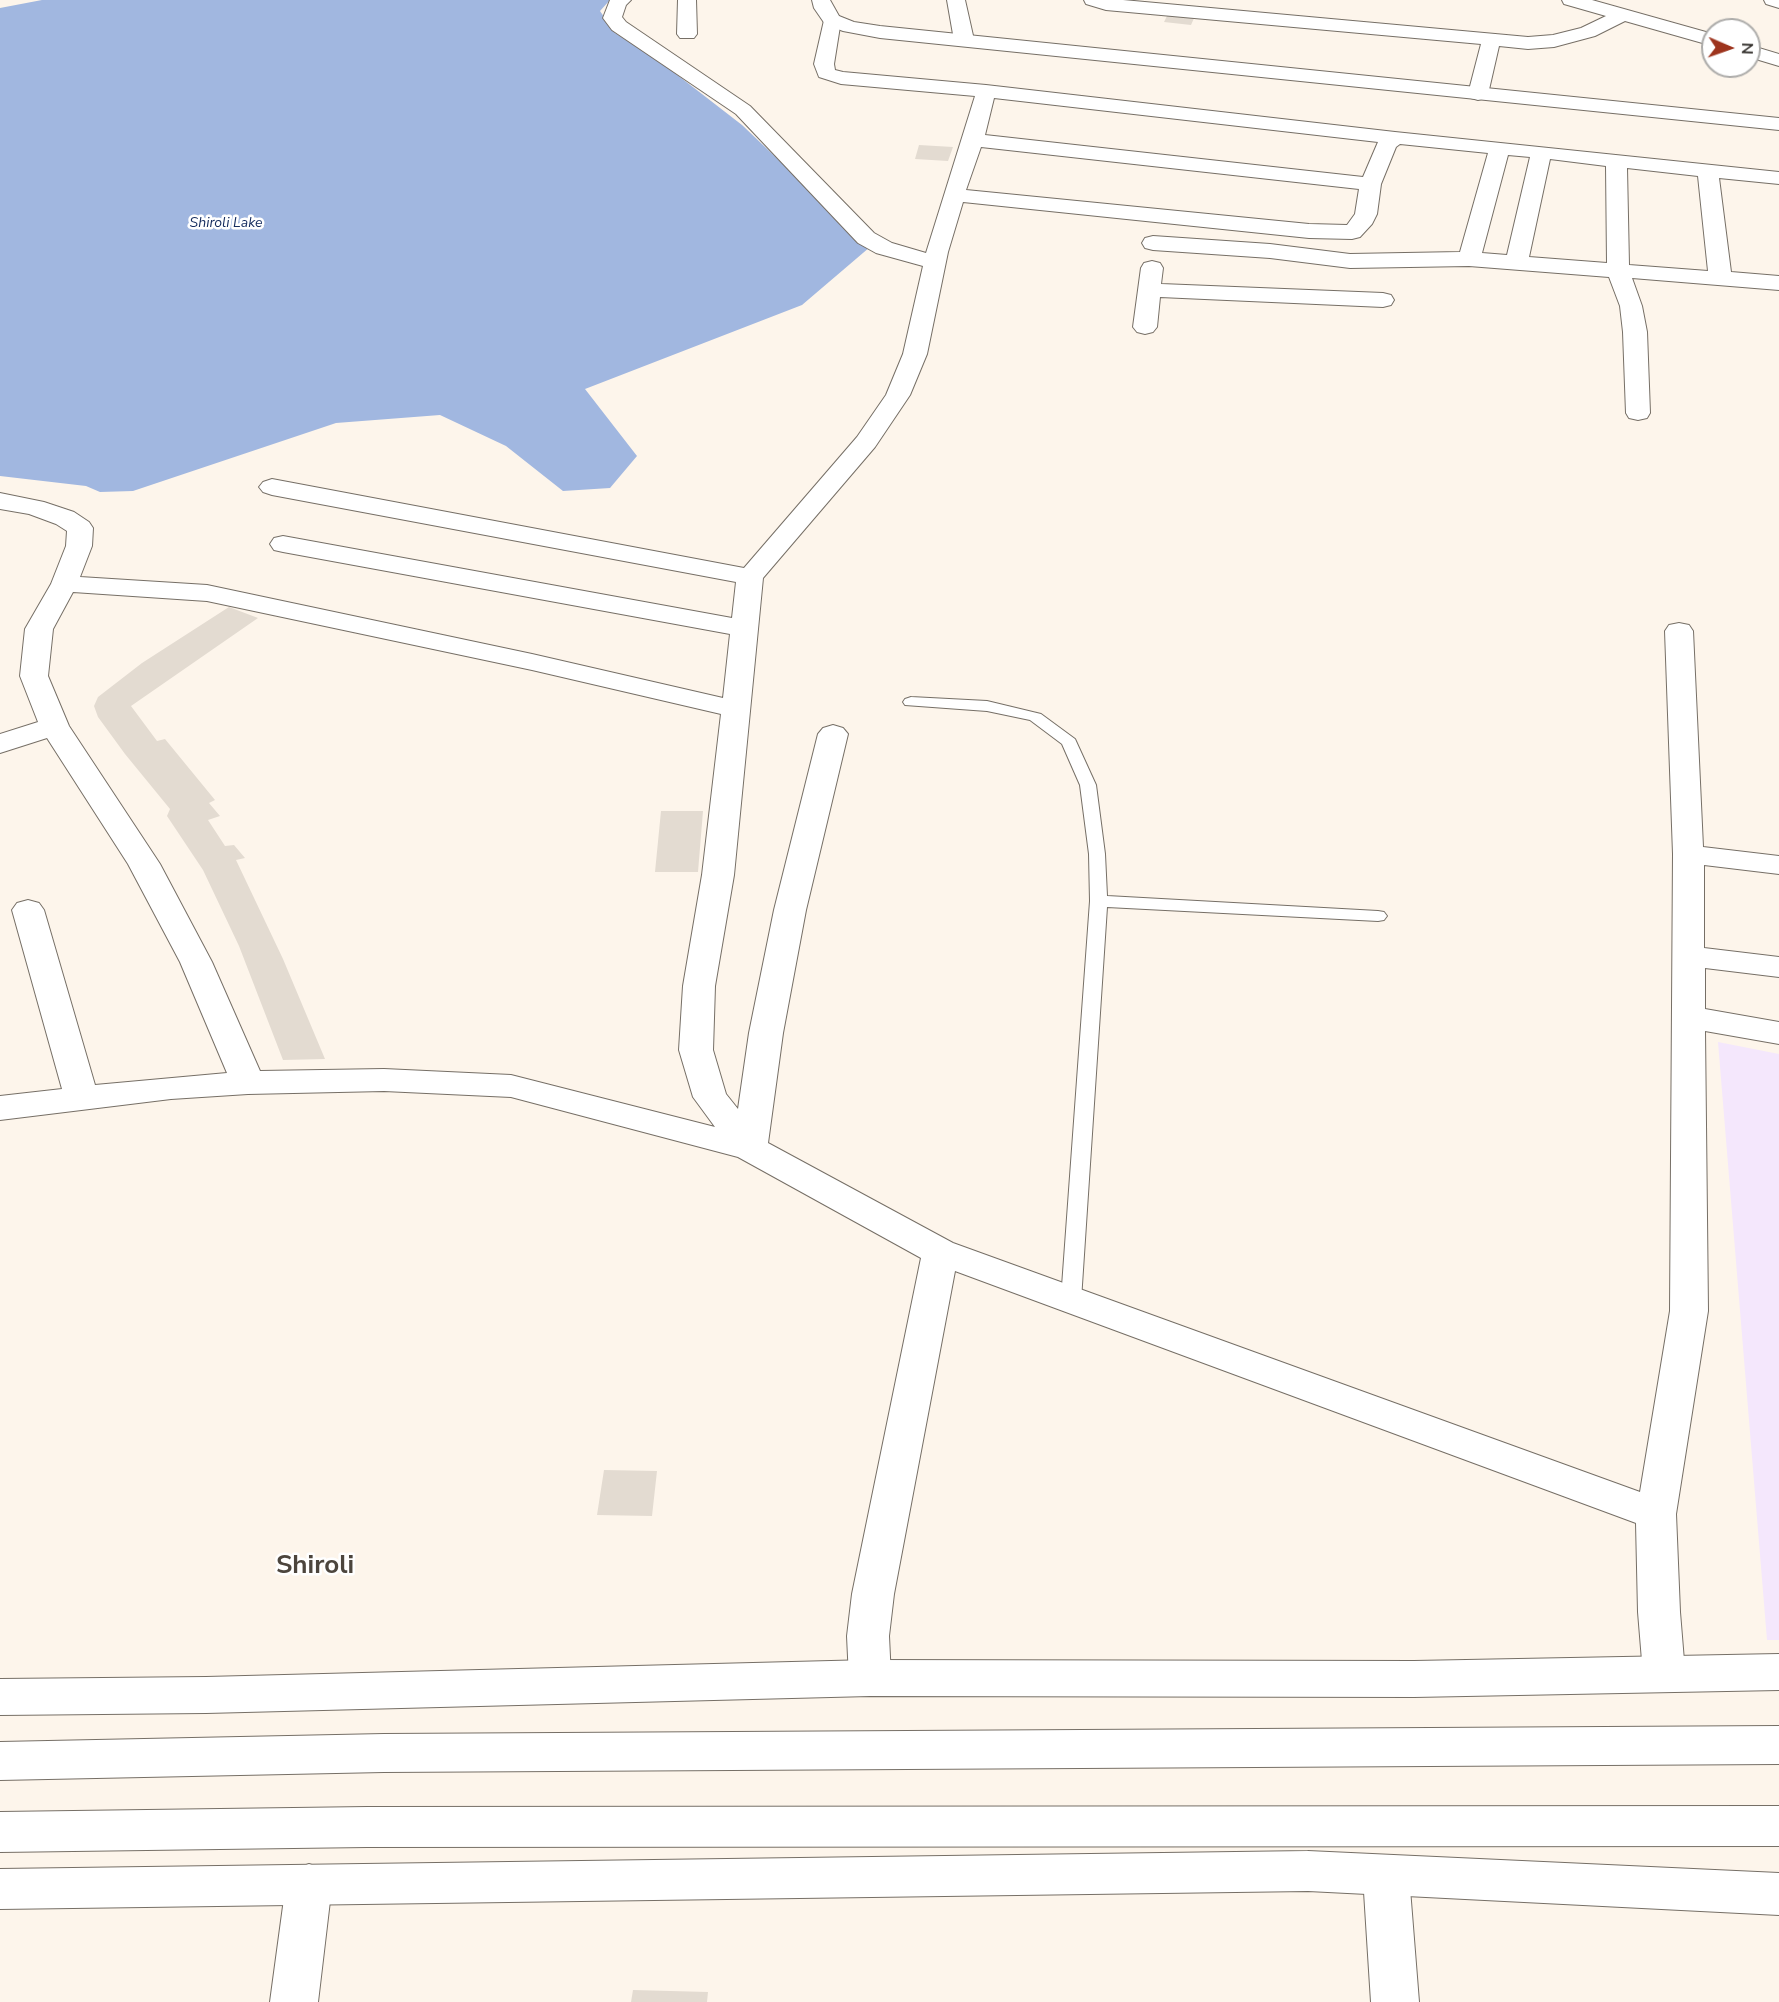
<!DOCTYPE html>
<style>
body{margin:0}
#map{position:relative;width:1779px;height:2002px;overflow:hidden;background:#fdf5eb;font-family:"Nunito Sans",sans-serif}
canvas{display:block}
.north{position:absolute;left:1701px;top:18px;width:60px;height:60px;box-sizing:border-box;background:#fff;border:2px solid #adacaa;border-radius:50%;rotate:92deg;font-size:16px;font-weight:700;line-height:24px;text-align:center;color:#322f2b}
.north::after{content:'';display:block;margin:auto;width:21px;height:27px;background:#9d341d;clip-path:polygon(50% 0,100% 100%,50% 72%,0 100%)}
</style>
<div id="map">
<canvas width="1779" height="2002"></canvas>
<div class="north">N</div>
</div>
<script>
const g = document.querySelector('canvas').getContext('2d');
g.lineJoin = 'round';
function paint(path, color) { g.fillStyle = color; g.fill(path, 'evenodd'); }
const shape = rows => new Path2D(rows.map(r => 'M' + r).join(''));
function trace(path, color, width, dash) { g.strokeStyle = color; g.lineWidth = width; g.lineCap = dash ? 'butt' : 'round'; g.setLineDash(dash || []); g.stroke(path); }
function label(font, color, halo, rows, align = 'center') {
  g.font = font + ' "Nunito Sans",sans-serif'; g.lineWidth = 5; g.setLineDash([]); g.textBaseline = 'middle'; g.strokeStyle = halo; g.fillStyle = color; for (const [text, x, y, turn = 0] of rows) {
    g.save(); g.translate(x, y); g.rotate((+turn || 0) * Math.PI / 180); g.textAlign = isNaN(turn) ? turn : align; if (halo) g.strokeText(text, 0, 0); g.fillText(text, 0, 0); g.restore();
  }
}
paint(shape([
 [1718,1042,1779,1054,1779,1640,1767,1640]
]), '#f4e7fc');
paint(shape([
 [42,0,610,0,600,11,615,33,658,60,742,125,870,247,802,305,585,389,637,456,610,488,563,491,506,446,440,415,336,423,133,491,100,492,86,486,0,476,0,8]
]), '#a1b7e0');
paint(shape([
 [1168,14,1195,16,1191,25,1164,22],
 [919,145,953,147,948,161,915,159],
 [229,607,258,618,131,706,157,741,165,739,215,800,209,803,220,816,208,820,225,846,234,845,245,858,236,860,283,959,325,1059,283,1060,239,946,203,870,167,816,170,809,125,754,98,717,94,706,98,697,142,663],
 [661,811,703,811,698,872,655,872],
 [604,1470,657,1471,652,1516,597,1515],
 [633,1990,708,1992,707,2002,631,2002]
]), '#e3dbd1');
const lane = shape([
 [911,697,987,701,1041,714,1075,739,1096,785,1105,854,1107,896,1378,911,1384,912,1387,916,1384,920,1378,921,1107,907,1081,1300,1078,1305,1071,1307,1064,1305,1061,1300,1090,901,1089,854,1080,785,1062,744,1030,720,987,711,905,705,903,702,905,699,911,697]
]);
const street = shape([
 [610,0,631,0,626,5,622,17,626,22,750,106,874,233,892,243,926,253,975,96,841,84,819,77,814,64,825,16,832,14,839,16,841,20,834,64,835,70,843,72,986,85,1395,132,1779,172,1779,184,1719,178,1731,272,1779,276,1779,290,1632,278,1642,306,1647,332,1650,413,1647,418,1638,420,1629,418,1626,413,1623,332,1620,306,1609,277,1469,266,1350,268,1270,258,1153,250,1145,248,1142,243,1145,238,1153,236,1270,244,1350,254,1460,252,1488,153,1400,144,1396,147,1381,184,1377,214,1372,224,1360,237,1352,239,1309,238,963,202,948,252,927,354,910,395,875,447,763,578,734,875,715,986,713,1050,726,1094,738,1109,749,1033,774,910,818,734,823,728,833,725,843,728,848,734,806,910,783,1033,768,1143,953,1243,1640,1492,1670,1311,1673,854,1665,631,1669,625,1679,623,1689,625,1693,631,1703,847,1779,856,1779,874,1704,865,1704,948,1779,957,1779,977,1705,968,1705,1009,1779,1022,1779,1044,1705,1031,1708,1311,1676,1514,1680,1612,1685,1673,1679,1686,1664,1691,1649,1686,1643,1673,1638,1612,1636,1523,955,1271,894,1594,889,1636,891,1678,885,1691,870,1696,855,1691,849,1678,847,1636,852,1594,921,1258,738,1157,511,1097,384,1091,248,1094,171,1099,0,1120,0,1096,62,1089,12,910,17,903,28,900,39,903,44,910,95,1085,227,1073,180,962,128,864,47,738,0,753,0,734,38,722,20,676,25,629,51,584,66,546,67,531,56,524,29,514,0,509,0,493,44,502,74,512,89,522,93,528,92,546,80,577,207,585,532,654,723,698,730,634,283,552,274,550,270,544,274,538,283,536,732,618,736,582,272,495,263,492,259,487,263,482,272,479,744,568,857,437,886,395,903,354,923,266,876,253,858,243,736,114,612,30,603,18,610,0],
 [994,98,1378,142,1363,177,985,135,994,98],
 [981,147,1359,189,1355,214,1347,225,1309,224,966,190,981,147],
 [1508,155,1530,157,1507,255,1482,253,1508,155],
 [1550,159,1606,166,1607,263,1529,257,1550,159],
 [1627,168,1698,176,1708,271,1629,265,1627,168],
 [73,592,207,601,532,670,721,714,702,875,683,986,679,1050,693,1097,715,1127,511,1075,384,1069,260,1071,212,962,160,864,69,726,48,676,53,629,73,592],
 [678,0,696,0,697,34,694,38,680,38,677,34,678,0],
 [947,0,965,0,974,40,971,44,957,44,954,40,947,0],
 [1084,0,1123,0,1528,37,1553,35,1581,28,1606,16,1564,4,1562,0,1592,0,1713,34,1713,46,1625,21,1595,36,1554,47,1528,49,1499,46,1488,94,1485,98,1478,100,1471,98,1468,94,1481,44,1106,10,1086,4,1084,0],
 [1764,0,1779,0,1779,8,1766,4,1764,0],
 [1749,45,1779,54,1779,66,1749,57,1749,45],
 [1152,261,1160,263,1163,268,1161,284,1383,293,1391,295,1394,300,1391,305,1383,307,1160,297,1157,327,1153,332,1145,334,1137,332,1133,327,1141,268,1144,263,1152,261],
 [1386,1856,1402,1862,1409,1876,1419,2002,1371,2002,1363,1876,1370,1862,1386,1856],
 [309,1864,325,1870,332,1884,318,2002,270,2002,286,1884,293,1870,309,1864]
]);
const secondary = shape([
 [812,0,830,0,839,16,854,22,880,26,1779,118,1779,130,880,38,843,31,825,24,814,8,812,0]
]);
const highway = shape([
 [1779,1654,1779,1690,1414,1697,870,1696,206,1713,0,1715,0,1679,206,1677,870,1660,1414,1661,1779,1654],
 [1779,1726,1779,1764,384,1772,0,1780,0,1742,384,1734,1779,1726],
 [1779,1806,1779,1846,367,1847,0,1852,0,1812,367,1807,1779,1806],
 [1308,1851,1779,1873,1779,1915,1308,1891,0,1909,0,1869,1308,1851]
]);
trace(lane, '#766f66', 2);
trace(street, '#766f66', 2);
trace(secondary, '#766f66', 2);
trace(highway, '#766f66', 2);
paint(lane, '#fff');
paint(street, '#fff');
paint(secondary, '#fff');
paint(highway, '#fff');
label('italic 14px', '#142b5d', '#fff', [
 ["Shiroli Lake",226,224]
]);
label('bold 26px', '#4c453d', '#fff', [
 ["Shiroli",315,1567]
]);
</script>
